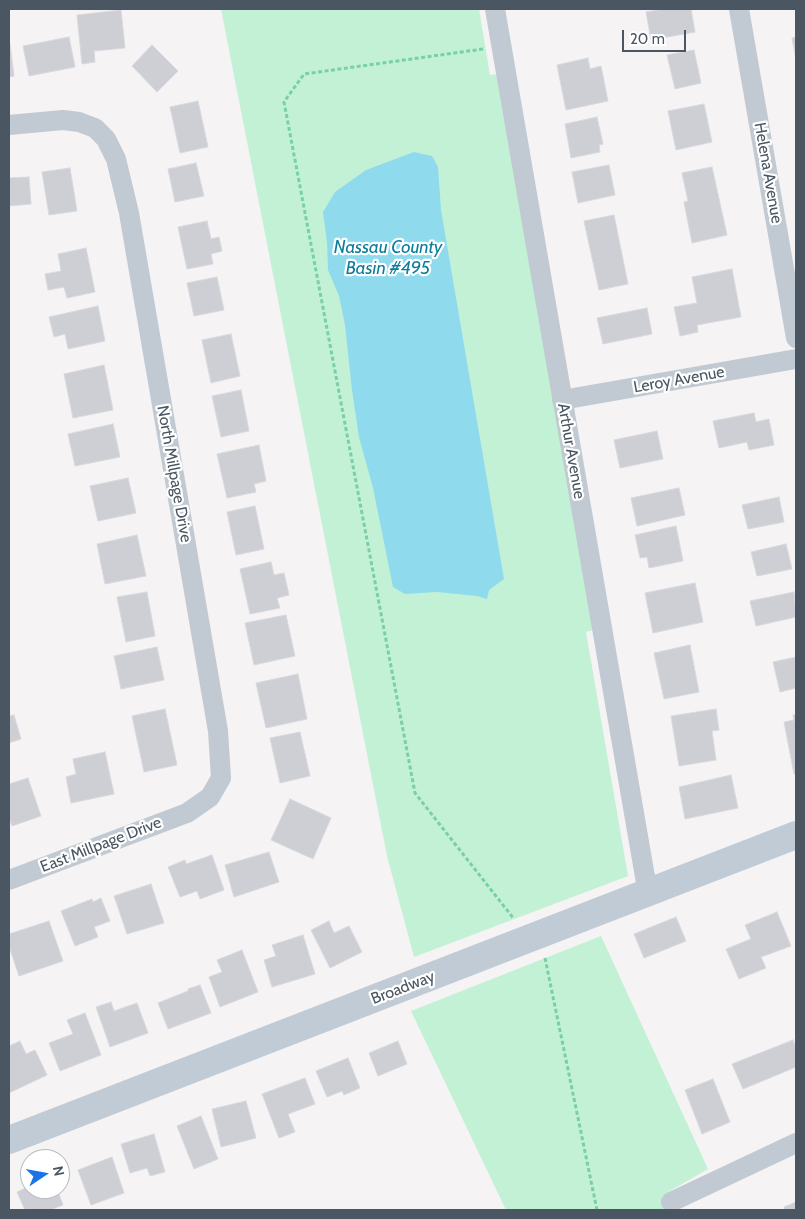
<!DOCTYPE html>
<style>
body{margin:0}
#map{position:relative;width:805px;height:1219px;overflow:hidden;background:#f5f3f3;font-family:Cabin,sans-serif}
canvas{display:block}
.frame{position:absolute;inset:0;border:10px solid #4a5661;pointer-events:none}
.north{position:absolute;left:20px;top:1149px;width:50px;height:50px;box-sizing:border-box;background:#fff;border:1px solid #b7bbc0;border-radius:50%;rotate:78deg;font-size:14px;font-weight:700;line-height:20px;text-align:center;color:#4a5661}
.north::after{content:'';display:block;margin:auto;width:18px;height:22px;background:#1a73e8;clip-path:polygon(50% 0,100% 100%,50% 72%,0 100%)}
.scale{position:absolute;left:622px;top:30px;width:64px;height:22px;box-sizing:border-box;border:2px solid #4a5661;border-top:0;padding-left:6px;font-size:15px;line-height:18px;white-space:nowrap;color:#4a5661;-webkit-text-stroke:4px #fff;paint-order:stroke}
</style>
<div id="map">
<canvas width="805" height="1219"></canvas>
<div class="frame"></div>
<div class="north">N</div>
<div class="scale">20 m</div>
</div>
<script>
const g = document.querySelector('canvas').getContext('2d');
g.lineJoin = 'round';
function paint(path, color) { g.fillStyle = color; g.fill(path, 'evenodd'); }
const shape = rows => new Path2D(rows.map(r => 'M' + r).join(''));
function trace(path, color, width, dash) { g.strokeStyle = color; g.lineWidth = width; g.lineCap = dash ? 'butt' : 'round'; g.setLineDash(dash || []); g.stroke(path); }
function label(font, color, halo, rows, align = 'center') {
  g.font = font + ' Cabin,sans-serif'; g.lineWidth = 4.5; g.setLineDash([]); g.textBaseline = 'middle'; g.strokeStyle = halo; g.fillStyle = color; for (const [text, x, y, turn = 0] of rows) {
    g.save(); g.translate(x, y); g.rotate((+turn || 0) * Math.PI / 180); g.textAlign = isNaN(turn) ? turn : align; if (halo) g.strokeText(text, 0, 0); g.fillText(text, 0, 0); g.restore();
  }
}
paint(shape([
 [221,9,479,9,490,75,498,74,598,629,586,632,628,876,414,957,387,856],
 [601,936,708,1169,668,1192,674,1210,506,1210,411,1011]
]), '#c3f1d5');
paint(shape([
 [414,152,432,156,438,167,441,210,504,579,489,590,487,599,477,596,437,592,405,594,393,587,373,488,359,437,352,390,345,325,339,296,328,270,327,242,323,212,335,192,366,170]
]), '#90daee');
const building = shape([
 [664,9,691,9,695,32,651,40,646,12,664,9],
 [121,10,125,48,94,51,95,62,82,64,77,15,121,10],
 [69,37,75,67,29,76,23,46,69,37],
 [796,37,796,59,792,38,796,37],
 [9,44,10,44,14,76,9,77,9,44],
 [152,45,178,71,157,92,132,66,152,45],
 [694,50,701,83,675,89,667,55,694,50],
 [588,58,590,69,601,66,608,101,566,110,557,65,588,58],
 [198,101,208,147,180,153,170,107,198,101],
 [704,104,712,142,676,150,668,111,704,104],
 [597,117,603,144,599,145,600,152,571,158,565,124,597,117],
 [196,163,204,196,175,202,168,169,196,163],
 [609,165,615,195,578,203,572,172,609,165],
 [712,167,727,235,692,243,684,202,688,201,682,173,712,167],
 [70,168,77,211,49,215,42,172,70,168],
 [29,177,31,204,9,206,9,178,29,177],
 [614,215,628,284,599,290,584,221,614,215],
 [207,221,211,239,219,237,222,251,211,254,213,264,187,269,178,227,207,221],
 [86,248,95,292,67,298,64,287,48,290,45,274,61,271,58,254,86,248],
 [732,269,741,317,697,325,698,332,680,336,674,307,697,303,692,277,732,269],
 [217,277,224,310,194,316,187,283,217,277],
 [98,306,105,341,68,349,65,334,54,337,49,317,98,306],
 [647,308,652,334,603,344,597,318,647,308],
 [231,334,240,376,211,383,202,340,231,334],
 [104,365,113,410,73,418,64,374,104,365],
 [241,390,249,431,221,437,212,396,241,390],
 [754,413,756,422,769,419,774,445,749,450,747,442,719,448,713,421,754,413],
 [113,424,120,457,75,466,68,434,113,424],
 [657,431,663,459,620,468,614,440,657,431],
 [259,445,266,481,254,484,256,492,227,498,217,454,259,445],
 [128,478,136,513,98,521,90,486,128,478],
 [679,488,685,515,637,526,631,498,679,488],
 [779,497,784,522,748,529,742,505,779,497],
 [255,506,264,549,236,555,227,512,255,506],
 [676,526,683,561,649,568,647,557,640,558,635,535,676,526],
 [137,535,146,576,105,584,97,544,137,535],
 [786,544,792,569,757,576,751,552,786,544],
 [271,562,274,575,284,573,289,595,277,598,280,608,250,614,240,569,271,562],
 [695,583,703,622,653,633,645,593,695,583],
 [147,592,155,636,126,642,117,597,147,592],
 [794,592,796,617,756,626,750,601,794,592],
 [286,615,295,656,254,665,245,623,286,615],
 [690,645,699,692,664,699,654,653,690,645],
 [157,647,164,680,121,689,114,656,157,647],
 [796,657,796,688,780,692,773,662,796,657],
 [298,674,307,719,266,728,256,683,298,674],
 [165,709,177,765,144,772,132,716,165,709],
 [716,709,719,730,712,731,716,760,679,766,671,716,716,709],
 [14,715,21,739,9,743,9,716,14,715],
 [793,715,796,715,796,774,794,774,784,722,794,720,793,715],
 [300,732,310,776,280,783,270,738,300,732],
 [105,752,114,794,71,803,66,777,76,774,73,759,105,752],
 [731,775,738,808,685,819,679,787,731,775],
 [28,778,41,816,12,826,9,817,9,784,28,778],
 [290,799,331,818,313,859,271,840,290,799],
 [269,852,279,882,234,897,225,865,269,852],
 [212,855,224,890,200,899,197,891,180,897,168,867,185,860,186,864,212,855],
 [151,884,164,923,127,934,114,896,151,884],
 [101,898,110,921,94,927,98,937,75,946,61,911,92,899,93,902,101,898],
 [777,912,791,946,761,957,766,968,739,979,726,949,751,939,745,925,777,912],
 [676,917,686,941,644,958,634,934,676,917],
 [49,921,63,961,19,976,9,946,9,934,49,921],
 [329,921,334,933,349,926,362,952,330,968,311,930,329,921],
 [303,935,315,974,272,987,264,960,276,956,272,945,303,935],
 [242,950,258,992,220,1007,209,977,222,972,217,960,242,950],
 [200,985,211,1013,168,1029,158,1003,188,991,188,989,200,985],
 [111,1002,114,1011,137,1003,148,1033,110,1047,96,1007,111,1002],
 [85,1013,101,1055,60,1071,49,1043,73,1034,67,1020,85,1013],
 [793,1040,796,1048,796,1067,743,1089,732,1064,793,1040],
 [20,1041,26,1054,35,1050,47,1075,9,1093,9,1046,20,1041],
 [398,1041,407,1064,378,1076,369,1053,398,1041],
 [348,1058,360,1088,344,1095,342,1091,327,1097,316,1071,348,1058],
 [305,1078,315,1104,288,1114,295,1132,279,1138,262,1094,305,1078],
 [713,1079,730,1122,702,1134,685,1090,713,1079],
 [246,1101,256,1138,221,1147,212,1109,246,1101],
 [201,1116,218,1159,194,1169,177,1126,201,1116],
 [154,1134,165,1172,150,1176,147,1168,130,1173,121,1144,154,1134],
 [112,1157,124,1193,91,1205,78,1170,112,1157],
 [30,1186,30,1189,57,1189,63,1205,50,1210,25,1210,17,1192,30,1186],
 [796,1202,796,1210,785,1210,784,1207,796,1202]
]);
paint(building, '#cdcfd5');
trace(building, '#d7d9de', 1);
trace(shape([
 [483,49,304,74,284,102,415,793,514,919],
 [545,958,597,1210]
]), '#7ad0a6', 3, [4, 2.5]);
trace(shape([
 [495,9,648,894],
 [739,9,796,338],
 [9,125,63,120,79,122,95,128,106,139,116,159,129,213,218,731,221,778,210,797,187,813,9,880],
 [562,400,796,359],
 [671,1202,796,1143]
]), '#c1cad2', 20);
trace(shape([
 [9,1140,796,835]
]), '#c1cbd6', 28);
label('16px', '#4a5661', '#fff', [
 ["Helena Avenue",768,173,80],
 ["Leroy Avenue",679,380,-10],
 ["Arthur Avenue",571,451,80],
 ["North Millpage Drive",174,474,80],
 ["East Millpage Drive",101,845,-21],
 ["Broadway",403,988,-21]
]);
label('italic 18px', '#0c7c9b', '#fff', [
 ["Nassau County",388,248],
 ["Basin #495",388,269]
]);
</script>
